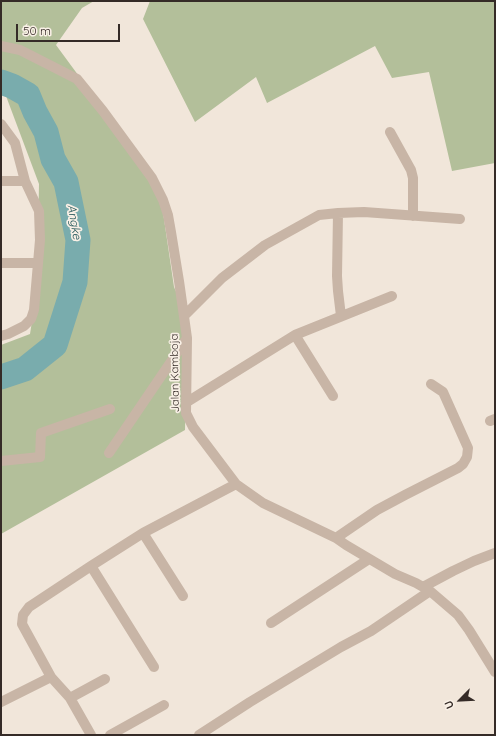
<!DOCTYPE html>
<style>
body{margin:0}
#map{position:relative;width:496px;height:736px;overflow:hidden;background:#f1e6da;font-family:Quicksand,sans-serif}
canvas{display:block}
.frame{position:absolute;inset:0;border:2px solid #352b27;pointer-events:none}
.north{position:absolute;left:440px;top:680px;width:40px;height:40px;-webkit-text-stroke:3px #f9f0e6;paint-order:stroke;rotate:246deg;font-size:11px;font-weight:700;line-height:16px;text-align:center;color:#352b27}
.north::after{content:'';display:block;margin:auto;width:14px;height:18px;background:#352b27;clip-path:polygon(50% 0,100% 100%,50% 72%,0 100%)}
.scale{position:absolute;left:16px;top:24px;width:104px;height:18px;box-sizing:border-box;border:2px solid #352b27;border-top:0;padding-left:5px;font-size:12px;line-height:14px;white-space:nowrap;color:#352b27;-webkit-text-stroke:3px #f9f0e6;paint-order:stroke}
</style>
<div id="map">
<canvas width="496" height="736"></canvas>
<div class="frame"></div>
<div class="north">U</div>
<div class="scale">50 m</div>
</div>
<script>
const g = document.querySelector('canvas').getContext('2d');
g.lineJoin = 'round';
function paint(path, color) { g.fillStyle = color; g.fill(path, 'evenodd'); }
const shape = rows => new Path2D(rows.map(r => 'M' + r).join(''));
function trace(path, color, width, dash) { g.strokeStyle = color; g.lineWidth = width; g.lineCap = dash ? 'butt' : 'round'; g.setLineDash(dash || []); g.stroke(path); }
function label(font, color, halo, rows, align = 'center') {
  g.font = font + ' Quicksand,sans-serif'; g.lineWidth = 3.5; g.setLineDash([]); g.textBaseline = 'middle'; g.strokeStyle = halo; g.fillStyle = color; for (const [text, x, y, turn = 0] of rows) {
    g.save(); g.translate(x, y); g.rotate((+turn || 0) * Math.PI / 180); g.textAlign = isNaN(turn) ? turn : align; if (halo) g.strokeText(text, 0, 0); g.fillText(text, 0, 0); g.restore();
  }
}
paint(shape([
 [1,1,94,1,82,8,56,45,159,185,174,287,187,316,185,430,1,534,1,345,30,334,37,290,39,184,3,88,1,88],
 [150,1,495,1,495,163,452,171,429,72,392,78,375,46,267,103,256,77,195,122,143,19]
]), '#b3bf9a');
trace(shape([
 [1,82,12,86,28,95,35,112,46,132,53,159,66,182,78,240,75,282,55,345,25,369,1,377]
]), '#79acad', 25);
trace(shape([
 [1,46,20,50,77,79,103,111,152,178,163,200,168,215,171,232,179,281,187,338,186,413,193,427,236,484,263,503,336,538,346,545,395,574,416,583,430,591,458,615,469,630,495,672],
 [1,124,15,143,25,181,39,211,40,240,34,310,31,319,24,326,8,334,1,336],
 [390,132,411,170,413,178,413,216],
 [1,181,25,181],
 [1,263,38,263],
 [184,316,222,278,265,245,319,215,338,213],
 [341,316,338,291,337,276,338,213,364,212,460,219],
 [295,335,333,396],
 [187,402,295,335,392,296],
 [490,421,495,419],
 [109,453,187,338],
 [1,461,40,457,41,433,110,409],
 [143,533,183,596],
 [336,538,377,510,405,495,458,468,463,464,467,457,468,448,443,392,431,384],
 [91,566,154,667],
 [423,587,453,571,474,561,495,553],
 [271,623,369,559],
 [51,677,70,698,91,735],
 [70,698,105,679],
 [1,702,51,677,22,624,23,615,29,607,91,566,143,533,236,484],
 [110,735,164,705],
 [199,735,250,702,341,647,371,631,430,591]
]), '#c8b5a6', 10);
label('11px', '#352b27', '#f9f0e6', [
 ["Jalan Kamboja",175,373,-91]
]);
label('italic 12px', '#1d5255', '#f9f0e6', [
 ["Angke",74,222,80]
]);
</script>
